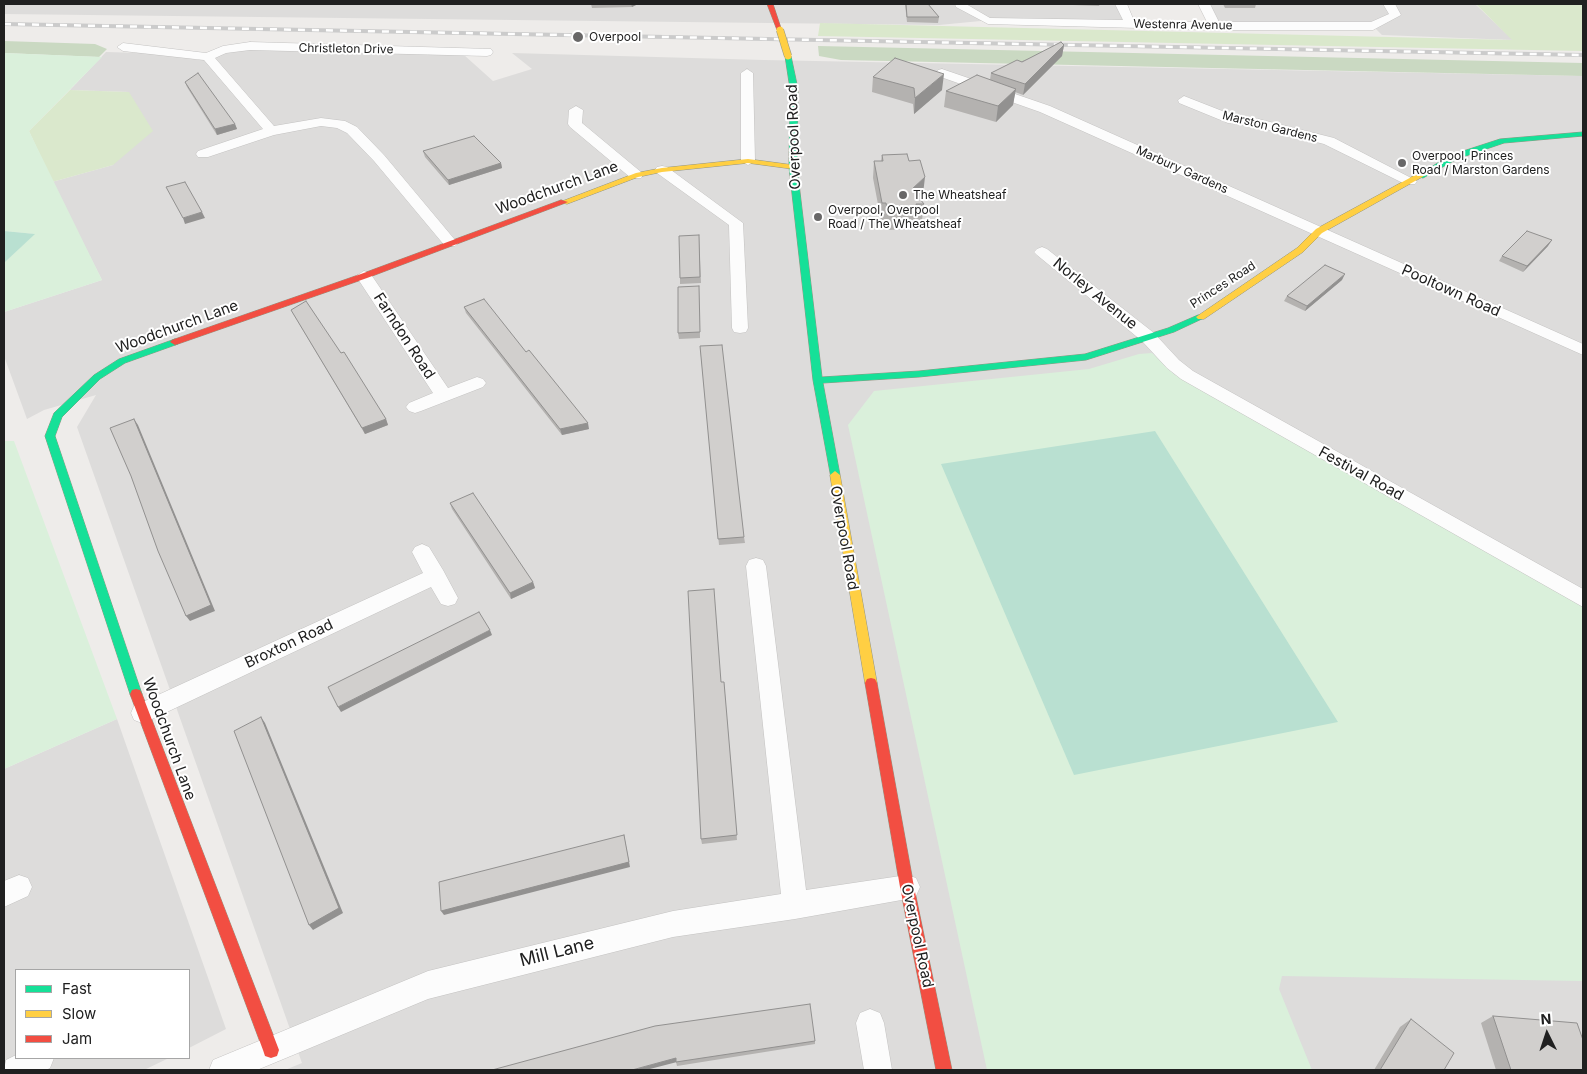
<!DOCTYPE html>
<style>
body{margin:0}
#map{position:relative;width:1587px;height:1074px;overflow:hidden;background:#eeecea;font-family:Inter,sans-serif}
canvas{display:block}
.frame{position:absolute;inset:0;border:5px solid #202020;pointer-events:none}
.legend{position:absolute;left:15px;top:969px;width:175px;height:90px;box-sizing:border-box;background:#fff;border:1px solid #a6a6a6;margin:0;padding:6px 9px;list-style:none;font-size:15px;color:#202020}
.legend li{display:flex;align-items:center;gap:10px;height:25px}
.legend b{width:25px;border:1px solid #a6a6a6}
.north{position:absolute;left:1522px;top:1009px;width:50px;height:50px;-webkit-text-stroke:4px #fff;paint-order:stroke;rotate:356deg;font-size:14px;font-weight:700;line-height:20px;text-align:center;color:#202020}
.north::after{content:'';display:block;margin:auto;width:18px;height:22px;background:#202020;clip-path:polygon(50% 0,100% 100%,50% 72%,0 100%)}
</style>
<div id="map">
<canvas width="1587" height="1074"></canvas>
<div class="frame"></div>
<ul class="legend">
<li><b style="height:6px;background:#16e098"></b>Fast</li>
<li><b style="height:6px;background:#ffcf43"></b>Slow</li>
<li><b style="height:6px;background:#f24e42"></b>Jam</li>
</ul>
<div class="north">N</div>
</div>
<script>
const g = document.querySelector('canvas').getContext('2d');
g.lineJoin = 'round';
function paint(path, color) { g.fillStyle = color; g.fill(path, 'evenodd'); }
const shape = rows => new Path2D(rows.map(r => 'M' + r).join(''));
function trace(path, color, width, dash) { g.strokeStyle = color; g.lineWidth = width; g.lineCap = dash ? 'butt' : 'round'; g.setLineDash(dash || []); g.stroke(path); }
function label(font, color, halo, rows, align = 'center') {
  g.font = font + ' Inter,sans-serif'; g.lineWidth = 4; g.setLineDash([]); g.textBaseline = 'middle'; g.strokeStyle = halo; g.fillStyle = color; for (const [text, x, y, turn = 0] of rows) {
    g.save(); g.translate(x, y); g.rotate((+turn || 0) * Math.PI / 180); g.textAlign = isNaN(turn) ? turn : align; if (halo) g.strokeText(text, 0, 0); g.fillText(text, 0, 0); g.restore();
  }
}
paint(shape([
 [4,4,1118,4,1126,22,991,20,939,25,4,14],
 [1208,4,1475,4,1513,40,1382,35,1373,26,1218,25],
 [242,49,464,55,493,81,532,69,512,53,764,60,1583,76,1583,1070,285,1070,302,1063,77,427,96,395,44,410,27,419,4,356,4,312,102,280,52,182,113,165,129,92,70,90,106,52,175,54,198,60],
 [117,719,226,1029,189,1048,189,970,16,970,16,1058,169,1058,144,1070,4,1070,4,769]
]), '#dddcdb');
paint(shape([
 [1476,4,1583,4,1583,51,818,36,820,23,1512,40],
 [70,90,129,92,153,131,113,165,52,182,29,131]
]), '#dae8cc');
paint(shape([
 [4,41,95,44,107,49,99,57,4,53],
 [818,46,1583,63,1583,76,841,60,819,56]
]), '#cad9c2');
paint(shape([
 [4,53,102,57,29,131,102,280,4,312,4,263,34,234,4,231],
 [1152,353,1175,375,1583,607,1583,981,1282,976,1279,989,1312,1070,987,1070,848,425,874,391,1089,369,1139,354],
 [4,441,14,441,117,719,4,769]
]), '#daf0db');
paint(shape([
 [4,231,35,234,4,263],
 [1155,431,1338,722,1074,775,941,464]
]), '#b9e0d1');
const street = shape([
 [955,4,966,4,990,18,1123,20,1115,4,1127,4,1134,21,1207,22,1198,4,1210,4,1219,22,1371,22,1389,14,1383,4,1395,4,1401,15,1373,30,1215,30,988,24,956,7,955,4],
 [250,42,491,49,493,52,491,55,487,56,250,50,226,53,215,58,274,126,321,118,345,121,357,127,384,155,455,240,458,243,455,246,445,246,374,161,347,133,337,128,321,126,274,135,208,157,198,157,196,154,198,151,263,129,204,60,123,51,117,47,123,43,206,53,223,46,250,42],
 [747,69,753,73,755,161,748,165,741,161,741,73,747,69],
 [942,69,1050,106,1583,344,1583,355,1040,112,938,76,936,73,938,70,942,69],
 [1184,96,1235,116,1254,118,1334,138,1417,181,1415,184,1405,184,1324,144,1254,126,1228,123,1179,103,1178,100,1184,96],
 [576,106,583,110,582,123,641,172,643,175,641,178,631,178,570,127,568,124,569,110,576,106],
 [662,166,667,167,743,223,748,328,746,332,740,333,734,332,732,328,729,225,657,173,655,170,657,167,662,166],
 [1042,247,1047,249,1154,333,1179,360,1193,371,1583,589,1583,607,1181,379,1167,368,1142,341,1037,255,1034,252,1037,249,1042,247],
 [364,271,370,273,448,388,477,377,483,379,486,383,483,387,421,411,415,413,409,411,406,407,409,403,433,393,356,276,364,271],
 [422,544,429,547,443,570,458,598,455,604,448,606,441,604,431,587,150,720,142,723,134,720,131,713,134,706,423,573,412,552,415,547,422,544],
 [756,558,763,560,766,566,806,890,907,875,916,878,920,887,916,896,907,899,795,919,673,937,428,999,257,1070,209,1070,213,1060,428,971,673,911,781,894,746,566,749,560,756,558],
 [19,875,28,878,32,887,28,896,4,907,4,881,19,875],
 [870,1009,880,1013,884,1023,892,1070,864,1070,856,1023,860,1013,870,1009],
 [16,1055,16,1058,54,1058,50,1068,46,1070,4,1070,6,1060,16,1055]
]);
const fast = shape([
 [788,54,791,56,798,89,797,167,822,377,919,371,1085,354,1168,328,1198,315,1204,315,1206,317,1174,332,1086,360,919,377,823,383,840,475,835,479,831,478,813,380,789,167,790,89,785,56,788,54],
 [1583,132,1583,136,1504,143,1457,159,1423,178,1416,176,1451,155,1500,139,1583,132],
 [175,339,178,340,178,344,125,363,100,379,62,417,55,436,142,694,140,698,136,699,132,698,130,694,45,436,54,413,94,375,119,359,175,339]
]);
const slow = shape([
 [748,159,793,165,797,167,793,169,748,163,662,172,638,177,567,204,560,202,636,173,662,168,748,159],
 [1417,174,1424,176,1322,233,1303,252,1204,319,1198,319,1196,317,1297,248,1316,229,1417,174],
 [835,471,840,475,877,683,875,687,871,688,867,687,865,683,830,475,835,471]
]);
const jam = shape([
 [767,4,773,4,782,31,777,30,767,4],
 [561,200,568,202,367,278,178,344,175,345,170,342,172,340,361,274,561,200],
 [871,678,875,679,877,683,914,887,952,1070,936,1070,900,887,865,683,867,679,871,678],
 [136,689,140,690,142,694,279,1050,277,1056,271,1058,265,1056,263,1050,130,694,132,690,136,689]
]);
trace(street, '#c4c3c2', 1);
trace(fast, '#949683', 1);
trace(slow, '#949683', 1);
trace(jam, '#949683', 1);
paint(street, '#fcfcfc');
paint(fast, '#16e098');
paint(slow, '#ffcf43');
paint(jam, '#f24e42');
const rail = shape([
 [4,24,1583,55]
]);
trace(rail, '#cbcbcb', 4);
trace(rail, '#fff', 2.5, [7]);
const slowBridge = shape([
 [780,30,788,56]
]);
trace(slowBridge, '#949683', 8, []);
trace(slowBridge, '#ffcf43', 7);
paint(shape([
 [591,4,638,4,632,7,592,8],
 [905,4,928,4,939,17,938,23,907,22],
 [1072,4,1100,4,1099,6,1073,5],
 [1223,4,1256,4,1255,8,1225,8],
 [1064,45,1062,56,1023,95,1015,92,1013,105,996,122,944,107,946,91,990,80,991,73],
 [873,77,942,90,914,114,913,104,872,92],
 [185,82,235,124,237,129,217,135,187,87],
 [423,151,501,163,502,168,449,185,425,157],
 [882,155,909,161,923,194,919,198,924,204,922,220,917,221,916,229,887,230,885,220,881,220,873,178,874,161,881,161],
 [699,235,701,283,680,284,680,278],
 [1548,246,1523,272,1499,261,1502,256],
 [1342,280,1305,311,1284,301,1287,296],
 [699,286,700,338,679,339,678,333],
 [464,307,526,352,589,429,562,435,466,313],
 [291,310,386,419,388,425,365,434,294,315],
 [700,346,744,537,745,543,719,545],
 [450,503,533,582,535,588,511,599,452,509],
 [721,682,724,682,737,840,702,844,701,839],
 [1493,1016,1583,1070,1496,1070,1481,1023],
 [1411,1019,1444,1070,1374,1070,1400,1027],
 [815,1041,815,1044,677,1066,676,1062,492,1070]
]), '#b4b2b0');
paint(shape([
 [631,4,638,4,632,7],
 [1064,45,1062,56,1023,95,1025,84],
 [944,74,942,90,914,114,915,98],
 [1016,89,1013,105,996,122,998,106],
 [235,124,237,129,217,135,215,129],
 [501,163,502,168,449,185,448,180],
 [925,177,923,194,911,206,912,189],
 [202,212,205,218,185,224,183,218],
 [1552,240,1548,246,1523,272,1527,266],
 [1345,274,1342,280,1305,311,1307,306],
 [134,419,138,425,215,611,190,621,186,616],
 [386,419,388,425,365,434,362,428],
 [588,423,589,429,562,435,560,429],
 [533,582,535,588,511,599,510,593],
 [490,630,492,635,341,712,338,707],
 [261,717,265,723,343,913,313,930,309,925],
 [624,835,630,867,444,915,441,911],
 [676,1058,677,1062,646,1070,632,1070]
]), '#929190');
const building = shape([
 [906,4,928,4,939,17,907,17,906,4],
 [1061,42,1064,45,1025,84,991,73,1017,60,1022,62,1061,42],
 [895,58,944,74,915,98,914,88,873,77,895,58],
 [198,73,235,124,215,129,185,82,198,73],
 [977,75,1016,89,998,106,946,91,977,75],
 [474,136,501,163,448,180,423,151,474,136],
 [907,154,909,161,920,160,925,177,912,189,924,204,916,204,918,212,888,213,886,203,882,203,874,161,883,161,882,155,907,154],
 [185,182,202,212,183,218,166,187,185,182],
 [1527,231,1552,240,1527,266,1502,256,1527,231],
 [699,235,700,277,680,278,679,236,699,235],
 [1325,265,1345,274,1307,306,1287,296,1325,265],
 [699,286,700,332,678,333,678,287,699,286],
 [484,299,526,352,529,350,588,423,560,429,464,307,484,299],
 [306,301,341,353,344,352,386,419,362,428,291,310,306,301],
 [722,345,744,537,718,539,700,346,722,345],
 [134,419,211,605,186,616,158,551,131,476,110,428,134,419],
 [473,493,533,582,510,593,450,503,473,493],
 [714,589,721,682,724,682,737,835,701,839,688,591,714,589],
 [479,612,490,630,338,707,328,687,479,612],
 [261,717,339,908,309,925,234,731,261,717],
 [624,835,629,862,441,911,439,882,624,835],
 [810,1004,815,1041,676,1062,676,1058,632,1070,492,1070,655,1026,810,1004],
 [1493,1016,1577,1023,1583,1040,1583,1070,1511,1070,1493,1016],
 [1411,1019,1454,1053,1444,1070,1380,1070,1411,1019]
]);
paint(building, '#d1cfcd');
trace(building, '#929190', 1);
for (const [x, y, r, color] of [
 [578,37,6,"#686767"],
 [1402,163,5,"#686767"],
 [903,195,5,"#686767"],
 [818,217,5,"#686767"]
]) { const dot = new Path2D(); dot.arc(x, y, r, 0, 2 * Math.PI); g.fillStyle = color; g.fill(dot); trace(dot, '#fff', 2); }
label('12px', '#202020', '#fff', [
 ["Westenra Avenue",1183,25,1],
 ["Christleton Drive",346,49,1],
 ["Marston Gardens",1270,127,14],
 ["Marbury Gardens",1182,170,24],
 ["Princes Road",1223,285,-33]
]);
label('12px', '#202020', '#fff', [
 ["Overpool",589,37],
 ["Overpool, Princes",1412,156],
 ["Road / Marston Gardens",1412,170],
 ["The Wheatsheaf",913,195],
 ["Overpool, Overpool",828,210],
 ["Road / The Wheatsheaf",828,224]
], 'left');
label('15px', '#202020', '#fff', [
 ["Overpool Road",794,137,-92],
 ["Woodchurch Lane",557,188,-20],
 ["Pooltown Road",1451,291,24],
 ["Norley Avenue",1095,294,39],
 ["Woodchurch Lane",177,327,-20],
 ["Farndon Road",404,336,57],
 ["Festival Road",1361,474,29],
 ["Overpool Road",844,538,80],
 ["Broxton Road",289,644,-25],
 ["Woodchurch Lane",169,739,70],
 ["Overpool Road",917,936,78]
]);
label('18px', '#202020', '#fff', [
 ["Mill Lane",557,952,-14]
]);
</script>
